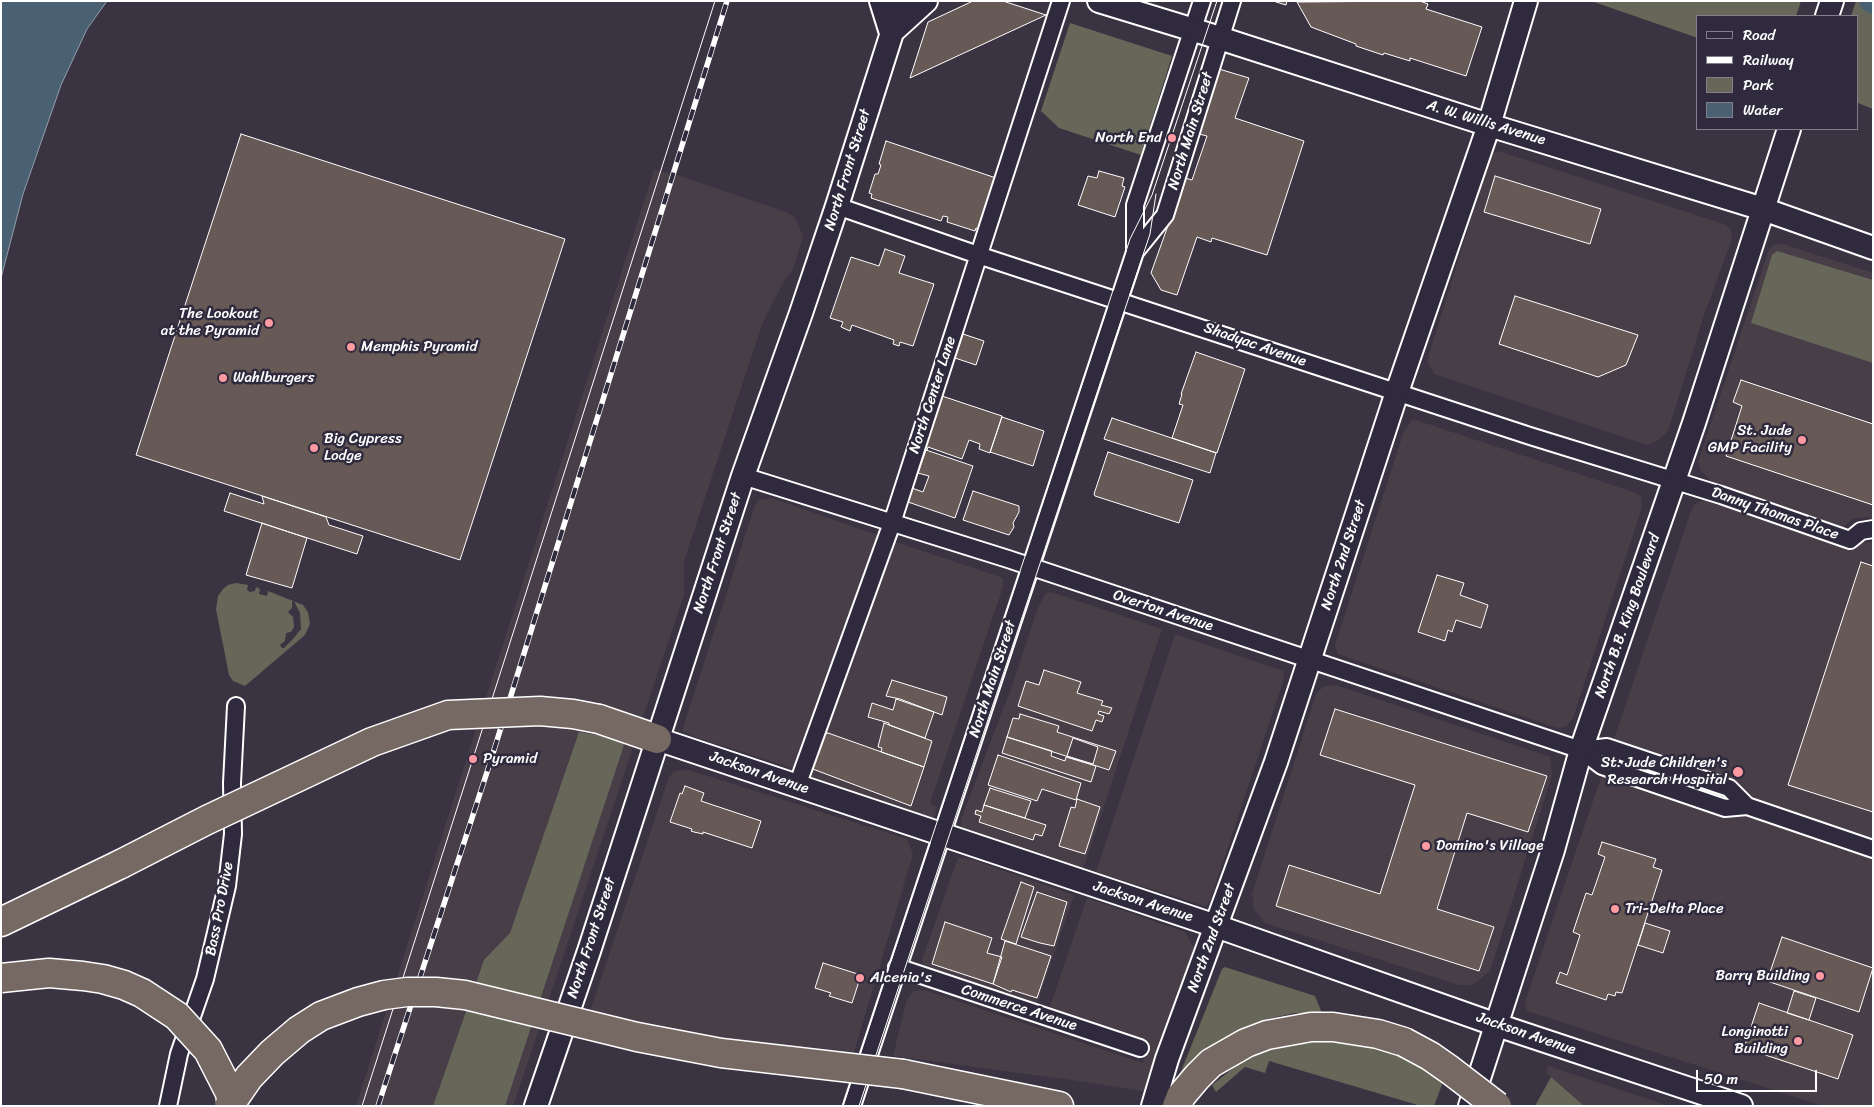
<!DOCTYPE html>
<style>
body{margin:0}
#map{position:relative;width:1874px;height:1107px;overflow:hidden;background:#3a3342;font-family:Sriracha,sans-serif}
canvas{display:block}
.frame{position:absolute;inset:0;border:2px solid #fff;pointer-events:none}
.legend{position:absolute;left:1696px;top:15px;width:162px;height:115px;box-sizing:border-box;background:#2f2a3d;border:1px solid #827f8b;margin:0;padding:6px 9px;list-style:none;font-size:15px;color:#fff}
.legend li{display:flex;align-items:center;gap:10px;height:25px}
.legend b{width:25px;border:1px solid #827f8b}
.scale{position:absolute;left:1696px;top:1070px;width:121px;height:22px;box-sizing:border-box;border:2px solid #fff;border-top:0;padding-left:6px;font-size:15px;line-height:18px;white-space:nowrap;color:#fff;-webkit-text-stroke:4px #2f2a3d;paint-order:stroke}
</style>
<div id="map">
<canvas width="1874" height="1107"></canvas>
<div class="frame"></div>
<ul class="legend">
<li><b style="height:6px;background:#2f2a3d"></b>Road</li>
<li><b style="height:6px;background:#fff"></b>Railway</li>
<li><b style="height:14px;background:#666759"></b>Park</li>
<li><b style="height:14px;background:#496173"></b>Water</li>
</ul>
<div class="scale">50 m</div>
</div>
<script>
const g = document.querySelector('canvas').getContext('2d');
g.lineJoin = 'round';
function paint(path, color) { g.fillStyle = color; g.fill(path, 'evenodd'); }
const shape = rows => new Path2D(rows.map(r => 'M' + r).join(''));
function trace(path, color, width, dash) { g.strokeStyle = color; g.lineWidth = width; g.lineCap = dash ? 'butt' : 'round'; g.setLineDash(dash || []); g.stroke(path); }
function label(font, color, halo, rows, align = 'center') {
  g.font = font + ' Sriracha,sans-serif'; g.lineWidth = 5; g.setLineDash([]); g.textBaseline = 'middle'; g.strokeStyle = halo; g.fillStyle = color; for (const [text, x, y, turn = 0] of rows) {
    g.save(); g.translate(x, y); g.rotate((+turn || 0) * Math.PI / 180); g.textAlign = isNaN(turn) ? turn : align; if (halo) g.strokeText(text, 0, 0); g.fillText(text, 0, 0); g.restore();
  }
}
paint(shape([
 [1498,151,1724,224,1731,229,1732,239,1704,315,1668,431,1657,441,1647,445,1434,374,1427,361,1491,154],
 [654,170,677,175,786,212,794,217,799,226,803,237,793,269,784,281,763,322,684,561,684,595,513,1106,356,1106],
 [1775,244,1783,244,1873,273,1873,519,1868,517,1853,519,1842,528,1714,484,1701,471,1698,462,1769,249],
 [1413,419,1636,493,1641,497,1642,507,1573,718,1567,726,1557,728,1338,654,1335,645,1404,431],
 [772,498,877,535,799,770,695,737,682,731,755,505,759,500],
 [1704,500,1715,501,1838,543,1873,542,1873,1106,1823,1106,1527,1011,1525,1002,1691,511,1695,504],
 [890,540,1003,578,1003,587,930,803,937,807,935,816,927,820,907,814,910,810,807,776],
 [1051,592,1162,629,1083,870,976,836,961,827,961,819,1012,686,1037,610,1046,593],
 [1175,634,1283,671,1284,679,1210,901,1206,906,1096,872],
 [1336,685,1550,757,1552,775,1490,971,1472,985,1459,985,1265,923,1254,909,1252,894,1316,694,1324,686],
 [689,770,907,839,913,854,852,1059,780,1051,589,1014,669,777,674,771],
 [958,858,970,859,1074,895,1036,1007,924,969,922,960],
 [1087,898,1185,932,1194,948,1148,1092,1079,1081,893,1056,906,1002,913,991,925,990,1143,1063,1148,1042,1049,1009],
 [1548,1066,1669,1106,1584,1106,1546,1073]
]), '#483e48');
paint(shape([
 [1591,1,1801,1,1796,16,1698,16,1698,38],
 [1856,1,1873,1,1873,109,1858,103,1858,16,1851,16],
 [1070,23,1172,56,1141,155,1059,128,1041,111],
 [1777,251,1873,280,1873,363,1751,323,1772,255],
 [236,583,248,585,247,590,250,592,255,591,256,587,260,589,259,594,267,596,268,591,303,605,308,612,310,624,305,635,245,686,233,681,229,675,216,609,218,596,223,589,228,585],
 [294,601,300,613,301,629,293,639,284,648,282,648,280,645,285,641,286,633,291,632,294,627,293,617,288,612,292,608,292,602],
 [579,732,615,738,624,745,505,1106,433,1106,484,960,510,933],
 [1225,967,1315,996,1322,1013,1295,1013,1267,1019,1231,1034,1203,1055,1189,1070,1180,1074,1222,969],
 [1324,1041,1354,1043,1395,1053,1413,1063,1443,1082,1434,1106,1421,1106,1269,1061,1265,1073,1245,1067,1216,1092,1212,1085,1237,1065,1262,1052,1290,1045],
 [1551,1077,1584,1106,1535,1106]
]), '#666759');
const water = shape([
 [1,1,107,1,87,29,61,85,23,194,1,278,1,1]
]);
paint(water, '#496173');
trace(water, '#92a0ab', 1);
trace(shape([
 [1869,3,1873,5]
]), '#496173', 18);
const building = shape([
 [973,1,1003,1,1046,15,910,78,928,22,973,1],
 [1273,1,1287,1,1286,5,1273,1],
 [1420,1,1428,4,1426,9,1482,27,1466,76,1410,58,1410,61,1384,53,1383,55,1356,46,1356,44,1311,27,1297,2,1420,1],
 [1219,69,1249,78,1235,118,1304,141,1267,255,1212,238,1211,242,1197,237,1177,295,1161,290,1151,273,1185,178,1192,180,1207,136,1199,134,1219,69],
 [241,134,565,239,460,560,136,455,241,134],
 [886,141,996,178,979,230,976,228,975,231,947,222,948,217,943,216,941,221,871,198,872,194,869,193,875,174,878,174,881,165,879,164,886,141],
 [1099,171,1124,178,1122,186,1125,187,1115,217,1078,205,1088,176,1097,178,1099,171],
 [1495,176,1601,209,1590,244,1484,212,1495,176],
 [885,249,905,256,899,273,934,284,913,346,900,342,899,346,893,344,894,340,852,325,850,331,841,327,843,322,830,318,851,257,879,266,885,249],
 [1515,296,1638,335,1626,365,1598,377,1499,344,1515,296],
 [963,334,984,341,976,365,955,358,963,334],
 [1196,352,1245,369,1217,453,1172,438,1183,405,1179,404,1182,394,1181,394,1196,352],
 [1741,380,1873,424,1873,505,1726,456,1742,406,1733,402,1741,380],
 [939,395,1002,416,990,453,979,449,980,444,969,440,962,459,928,447,927,450,922,448,939,395],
 [1002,417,1044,431,1033,466,990,452,1002,417],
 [1112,418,1216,453,1210,473,1104,439,1112,418],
 [926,450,973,466,955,518,905,501,909,487,923,492,929,476,918,473,926,450],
 [1108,452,1193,480,1179,523,1095,496,1094,494,1108,452],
 [973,491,1019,506,1019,512,1013,523,1014,527,1009,535,963,520,973,491],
 [230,493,264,504,262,496,326,517,329,525,363,536,357,554,224,511,230,493],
 [262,523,307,538,292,588,246,575,262,523],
 [1861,562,1873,566,1873,812,1788,785,1861,562],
 [1437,575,1464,583,1460,595,1488,605,1481,628,1456,620,1452,632,1448,630,1445,641,1418,632,1437,575],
 [1044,670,1081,682,1077,693,1103,701,1101,705,1112,708,1109,714,1099,711,1098,714,1104,716,1102,722,1096,720,1092,731,1018,706,1026,681,1039,685,1044,670],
 [892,680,947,697,942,715,900,699,886,696,892,680],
 [896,699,934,712,925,738,889,725,889,723,868,717,872,703,893,710,896,699],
 [1335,709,1547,776,1528,832,1467,813,1437,909,1494,927,1479,971,1276,906,1289,865,1380,894,1415,785,1320,755,1335,709],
 [1020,714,1059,726,1057,732,1116,751,1109,770,1007,737,1013,718,1019,719,1020,714],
 [1073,738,1098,747,1093,764,1067,756,1073,738],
 [884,723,932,741,924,767,881,752,882,748,878,747,884,723],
 [828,733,924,767,911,806,810,768,824,734,828,733],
 [1007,737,1052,751,1051,756,1065,761,1066,757,1096,766,1091,782,1002,753,1007,737],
 [998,755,1081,783,1076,800,1042,789,1037,801,988,785,998,755],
 [685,786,704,793,701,801,761,821,752,848,703,832,703,834,694,832,691,831,692,829,670,822,680,793,682,794,685,786],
 [990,788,1031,801,1025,818,984,805,990,788],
 [1077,799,1100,807,1085,854,1059,846,1071,807,1075,808,1077,799],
 [984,805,1046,825,1042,836,1035,834,1033,840,979,822,981,816,975,814,976,810,982,812,984,805],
 [1602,842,1656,859,1653,867,1662,870,1622,993,1616,992,1615,996,1608,994,1606,1000,1556,983,1560,972,1567,975,1580,935,1573,932,1586,893,1592,895,1605,857,1598,854,1602,842],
 [1021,882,1034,887,1016,944,1001,939,1021,882],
 [1037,892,1067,902,1054,946,1040,943,1021,937,1037,892],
 [945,922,992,938,987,953,1002,957,993,984,932,964,945,922],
 [1645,923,1670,931,1663,953,1638,945,1645,923],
 [1782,937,1873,968,1859,1012,1767,981,1782,937],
 [1005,941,1051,956,1037,998,1012,990,1011,992,993,984,1005,941],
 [823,963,861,975,852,1003,829,996,831,993,815,988,823,963],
 [1794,991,1816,998,1809,1020,1787,1013,1794,991],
 [1759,1003,1853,1035,1838,1079,1744,1048,1759,1003]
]);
paint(building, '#675956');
trace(building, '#fff', 1);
const street = shape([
 [837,206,978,255,1530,436,1721,495,1850,540,1861,531,1873,529],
 [1135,252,1165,215,1232,1],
 [743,476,1008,559,1581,750,1602,766,1725,808,1747,806,1873,849],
 [1581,750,1607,747,1729,788,1747,806],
 [797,786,892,523,1061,1],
 [897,967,1140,1048],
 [168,1106,179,1054,205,979,227,886,233,834,232,783,236,706],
 [852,1106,1135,252,1135,205,1202,1]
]);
const secondary = shape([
 [881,1,891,33],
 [1099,1,1207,34,1489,125,1763,209,1873,248],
 [1827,16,1832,1],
 [892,32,926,1],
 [657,739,1216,926,1497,1025,1741,1106],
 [536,1106,589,951,743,476,801,313,837,206,902,1],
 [1153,1106,1167,1059,1276,762,1397,392,1489,125,1526,1],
 [1470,1106,1553,850,1581,750,1694,423,1789,129]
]);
const highway = shape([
 [599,719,657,739],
 [1,922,121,864],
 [903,1074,1059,1106],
 [1177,1106,1181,1096,1197,1077,1211,1063,1246,1043,1267,1035,1311,1027,1333,1027,1378,1034,1404,1042]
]);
trace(street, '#fff', 20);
trace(secondary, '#fff', 26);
trace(highway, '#fff', 31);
trace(street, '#2f2a3d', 16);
trace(secondary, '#2f2a3d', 22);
trace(highway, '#766964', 28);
trace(shape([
 [362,1106,715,1],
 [843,1106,1130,239,1152,195,1217,1],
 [859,1106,1150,234,1156,194]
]), '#fff', 1);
const rail = shape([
 [378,1106,489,766,727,1]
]);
trace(rail, '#fff', 5.5);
trace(rail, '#2f2a3d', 4, [11]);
const highwayBridge = shape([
 [121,864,207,820,372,742,448,715,540,711,573,714,599,719],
 [1,978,49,973,83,976,103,979,124,985,142,993,177,1016,208,1050,230,1093,232,1106],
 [1404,1042,1430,1056,1450,1070,1497,1106],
 [229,1106,249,1077,272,1053,299,1030,321,1016,358,1002,384,995,407,992,436,992,465,995,637,1037,721,1053,903,1074]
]);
trace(highwayBridge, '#fff', 31, []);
trace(highwayBridge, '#766964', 28);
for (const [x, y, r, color] of [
 [1172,138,5,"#ff9aa2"],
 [269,323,5,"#ff9aa2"],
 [351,347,5,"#ff9aa2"],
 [223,378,5,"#ff9aa2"],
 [1802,440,5,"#ff9aa2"],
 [314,448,5,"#ff9aa2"],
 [473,759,5,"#ff9aa2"],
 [1738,772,6,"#ff9aa2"],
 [1426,846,5,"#ff9aa2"],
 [1615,909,5,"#ff9aa2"],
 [1820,976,5,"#ff9aa2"],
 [860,978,5,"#ff9aa2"],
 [1798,1041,5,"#ff9aa2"]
]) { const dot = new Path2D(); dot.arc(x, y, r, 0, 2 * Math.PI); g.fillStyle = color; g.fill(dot); trace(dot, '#2f2a3d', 2); }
label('15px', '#fff', '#2f2a3d', [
 ["A. W. Willis Avenue",1486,123,17],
 ["North Main Street",1191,131,-73],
 ["North Front Street",848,170,-73],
 ["Shadyac Avenue",1255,345,19],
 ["North Center Lane",933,395,-72],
 ["Danny Thomas Place",1775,514,19],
 ["North Front Street",718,553,-72],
 ["North 2nd Street",1344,555,-72],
 ["Overton Avenue",1163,611,18],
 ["North B.B. King Boulevard",1628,616,-71],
 ["North Main Street",993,679,-72],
 ["Jackson Avenue",759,773,19],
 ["Jackson Avenue",1143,902,18],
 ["Bass Pro Drive",220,909,-79],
 ["North Front Street",592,938,-72],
 ["North 2nd Street",1212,938,-70],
 ["Commerce Avenue",1019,1008,18],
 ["Jackson Avenue",1526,1034,19]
]);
label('15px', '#fff', '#2f2a3d', [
 ["North End",1162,138,"right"],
 ["The Lookout",259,314,"right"],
 ["at the Pyramid",259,331,"right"],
 ["Memphis Pyramid",361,347],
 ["Wahlburgers",233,378],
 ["St. Jude",1792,431,"right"],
 ["GMP Facility",1792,448,"right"],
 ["Big Cypress",324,439],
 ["Lodge",324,456],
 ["Pyramid",483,759],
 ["St. Jude Children's",1727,763,"right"],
 ["Research Hospital",1727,780,"right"],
 ["Domino's Village",1436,846],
 ["Tri-Delta Place",1625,909],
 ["Barry Building",1810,976,"right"],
 ["Alcenia's",870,978],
 ["Longinotti",1788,1032,"right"],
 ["Building",1788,1049,"right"]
], 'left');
</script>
